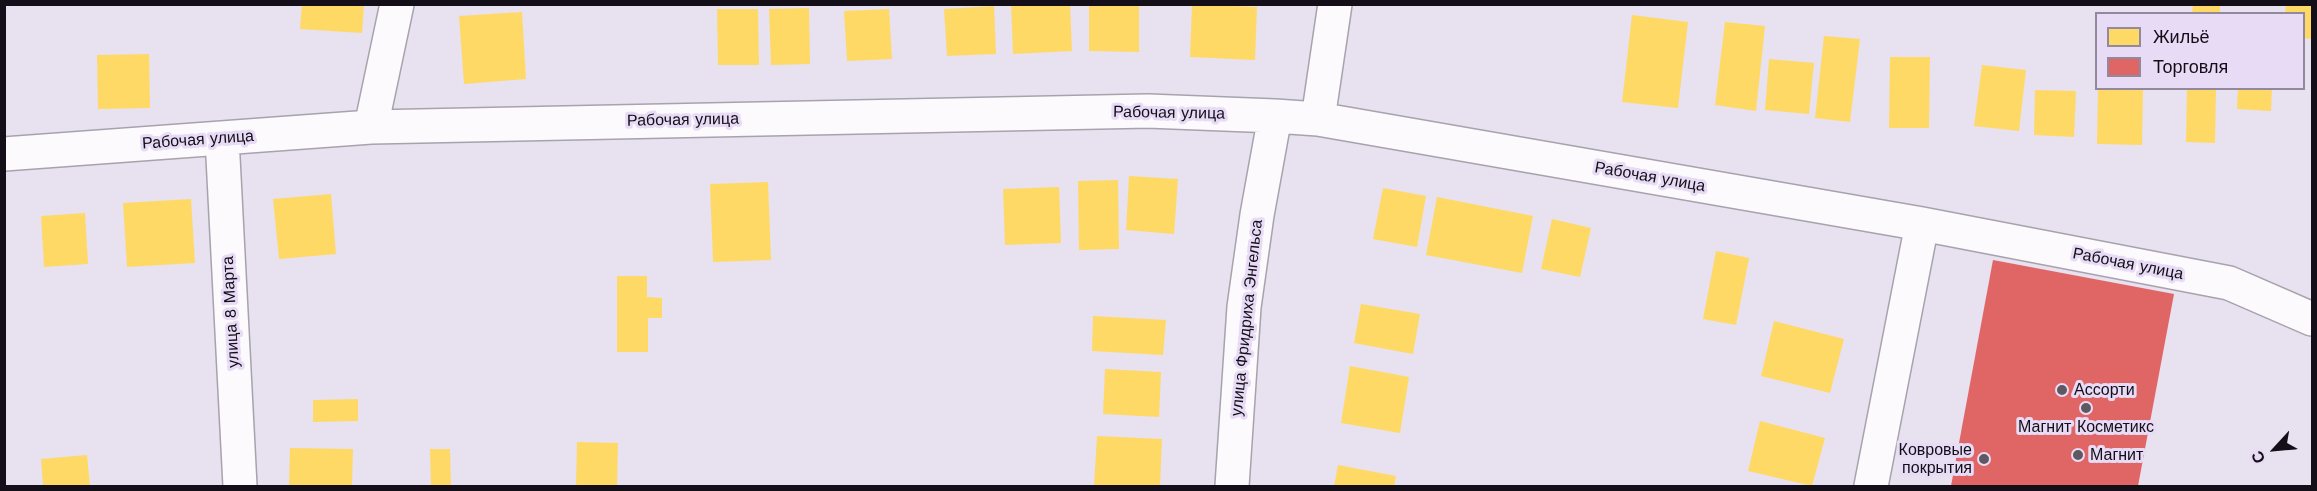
<!DOCTYPE html>
<meta charset="utf-8">
<style>
body{margin:0}
#map{position:relative;width:2317px;height:491px;overflow:hidden;background:#e8e1ef;font-family:"Work Sans",sans-serif}
canvas{display:block}
.frame{position:absolute;inset:0;border:6px solid #130e17;pointer-events:none}
.legend{position:absolute;left:2095px;top:12px;width:210px;height:78px;box-sizing:border-box;background:#e8dbf5;border:2px solid #93899c;margin:0;padding:8px 10px;list-style:none;font-size:18px;color:#130e17}
.legend li{display:flex;align-items:center;gap:12px;height:30px}
.legend b{width:30px;border:2px solid #93899c}
.north{position:absolute;left:2245px;top:419px;width:60px;height:60px;-webkit-text-stroke:4px #e8dbf5;paint-order:stroke;rotate:244deg;font-size:16px;font-weight:700;line-height:24px;text-align:center;color:#130e17}
.north::after{content:'';display:block;margin:auto;width:21px;height:27px;background:#130e17;clip-path:polygon(50% 0,100% 100%,50% 72%,0 100%)}
</style>
<div id="map">
<canvas width="2317" height="491"></canvas>
<div class="frame"></div>
<ul class="legend">
<li><b style="height:16px;background:#ffd966"></b>Жильё</li>
<li><b style="height:16px;background:#e06666"></b>Торговля</li>
</ul>
<div class="north">С</div>
</div>
<script>
const g = document.querySelector('canvas').getContext('2d');
g.lineJoin = 'round';
function paint(path, color) { g.fillStyle = color; g.fill(path, 'evenodd'); }
const shape = rows => new Path2D(rows.map(r => 'M' + r).join(''));
function trace(path, color, width, dash) { g.strokeStyle = color; g.lineWidth = width; g.lineCap = dash ? 'butt' : 'round'; g.setLineDash(dash || []); g.stroke(path); }
function label(font, color, halo, rows, align = 'center') {
  g.font = font + ' "Work Sans",sans-serif'; g.lineWidth = 6; g.setLineDash([]); g.textBaseline = 'middle'; g.strokeStyle = halo; g.fillStyle = color; for (const [text, x, y, turn = 0] of rows) {
    g.save(); g.translate(x, y); g.rotate((+turn || 0) * Math.PI / 180); g.textAlign = isNaN(turn) ? turn : align; if (halo) g.strokeText(text, 0, 0); g.fillText(text, 0, 0); g.restore();
  }
}
paint(shape([
 [302,4,364,4,362,33,300,29],
 [1011,4,1070,4,1072,51,1013,54],
 [1089,4,1139,4,1139,52,1089,51],
 [1192,4,1257,7,1255,60,1190,57],
 [2193,4,2220,4,2220,14,2192,14],
 [2286,4,2312,4,2312,39,2304,38,2304,14,2285,14],
 [994,6,996,54,947,56,944,9],
 [809,8,810,64,771,65,769,9],
 [717,9,758,9,759,65,718,65],
 [889,9,892,59,847,61,844,11],
 [522,12,526,79,464,84,459,16],
 [1632,15,1688,22,1678,108,1622,102],
 [1725,22,1765,26,1756,111,1715,105],
 [1824,36,1860,39,1850,122,1815,118],
 [149,54,150,108,98,109,97,55],
 [1890,57,1930,57,1929,128,1889,128],
 [1769,59,1814,63,1809,114,1765,110],
 [1982,65,2026,70,2019,131,1974,126],
 [2098,88,2143,88,2142,145,2097,144],
 [2187,88,2216,88,2215,143,2186,142],
 [2238,88,2272,88,2271,111,2237,109],
 [2035,90,2076,91,2074,137,2034,135],
 [1129,176,1178,179,1174,234,1126,230],
 [1118,180,1119,249,1079,250,1078,181],
 [768,182,771,260,713,262,710,184],
 [1059,187,1061,243,1005,245,1003,189],
 [1383,188,1426,196,1417,247,1373,239],
 [331,194,336,254,279,259,273,199],
 [1437,197,1533,216,1522,273,1426,255],
 [191,199,195,263,127,267,123,203],
 [85,213,88,264,44,267,41,216],
 [1552,219,1591,228,1580,277,1541,269],
 [1716,251,1749,258,1736,325,1703,319],
 [617,276,647,276,647,297,662,298,662,318,648,318,648,352,617,352],
 [1361,304,1420,314,1413,354,1354,343],
 [1093,316,1166,320,1163,355,1092,351],
 [1774,321,1844,339,1830,393,1761,376],
 [1350,366,1409,377,1400,433,1341,423],
 [1105,369,1161,372,1159,417,1103,414],
 [358,399,358,421,313,422,313,400],
 [1760,421,1825,438,1812,486,1748,471],
 [1097,436,1162,439,1160,486,1094,486],
 [577,442,618,443,617,486,576,486],
 [290,448,353,449,352,486,289,486],
 [430,449,450,449,451,486,431,486],
 [87,455,90,486,43,486,41,459],
 [1338,465,1396,476,1394,486,1334,486]
]), '#ffd966');
paint(shape([
 [1993,260,2174,294,2138,486,1951,486]
]), '#e06666');
const minor = shape([
 [1318,119,1335,4],
 [371,127,397,4],
 [222,138,240,486],
 [4,154,371,127,1148,111,1275,116,1318,119,1922,224,2229,283,2312,319],
 [1232,486,1244,307,1257,215,1275,116],
 [1871,486,1922,224]
]);
trace(minor, '#a8a2ad', 36);
trace(minor, '#fcfafd', 33);
for (const [x, y, r, color] of [
 [2062,390,6,"#5e5863"],
 [2086,408,6,"#5e5863"],
 [2078,455,6,"#5e5863"],
 [1984,459,6,"#5e5863"]
]) { const dot = new Path2D(); dot.arc(x, y, r, 0, 2 * Math.PI); g.fillStyle = color; g.fill(dot); trace(dot, '#e8dbf5', 2); }
label('16px', '#130e17', '#e8dbf5', [
 ["Рабочая улица",1169,113,1],
 ["Рабочая улица",683,120,-1],
 ["Рабочая улица",198,140,-4],
 ["Рабочая улица",1650,177,10],
 ["Рабочая улица",2128,264,11],
 ["улица 8 Марта",231,312,-93],
 ["улица Фридриха Энгельса",1247,318,-84]
]);
label('16px', '#130e17', '#e8dbf5', [
 ["Ассорти",2074,390],
 ["Магнит Косметикс",2086,427,"center"],
 ["Ковровые",1972,450,"right"],
 ["покрытия",1972,468,"right"],
 ["Магнит",2090,455]
], 'left');
</script>
